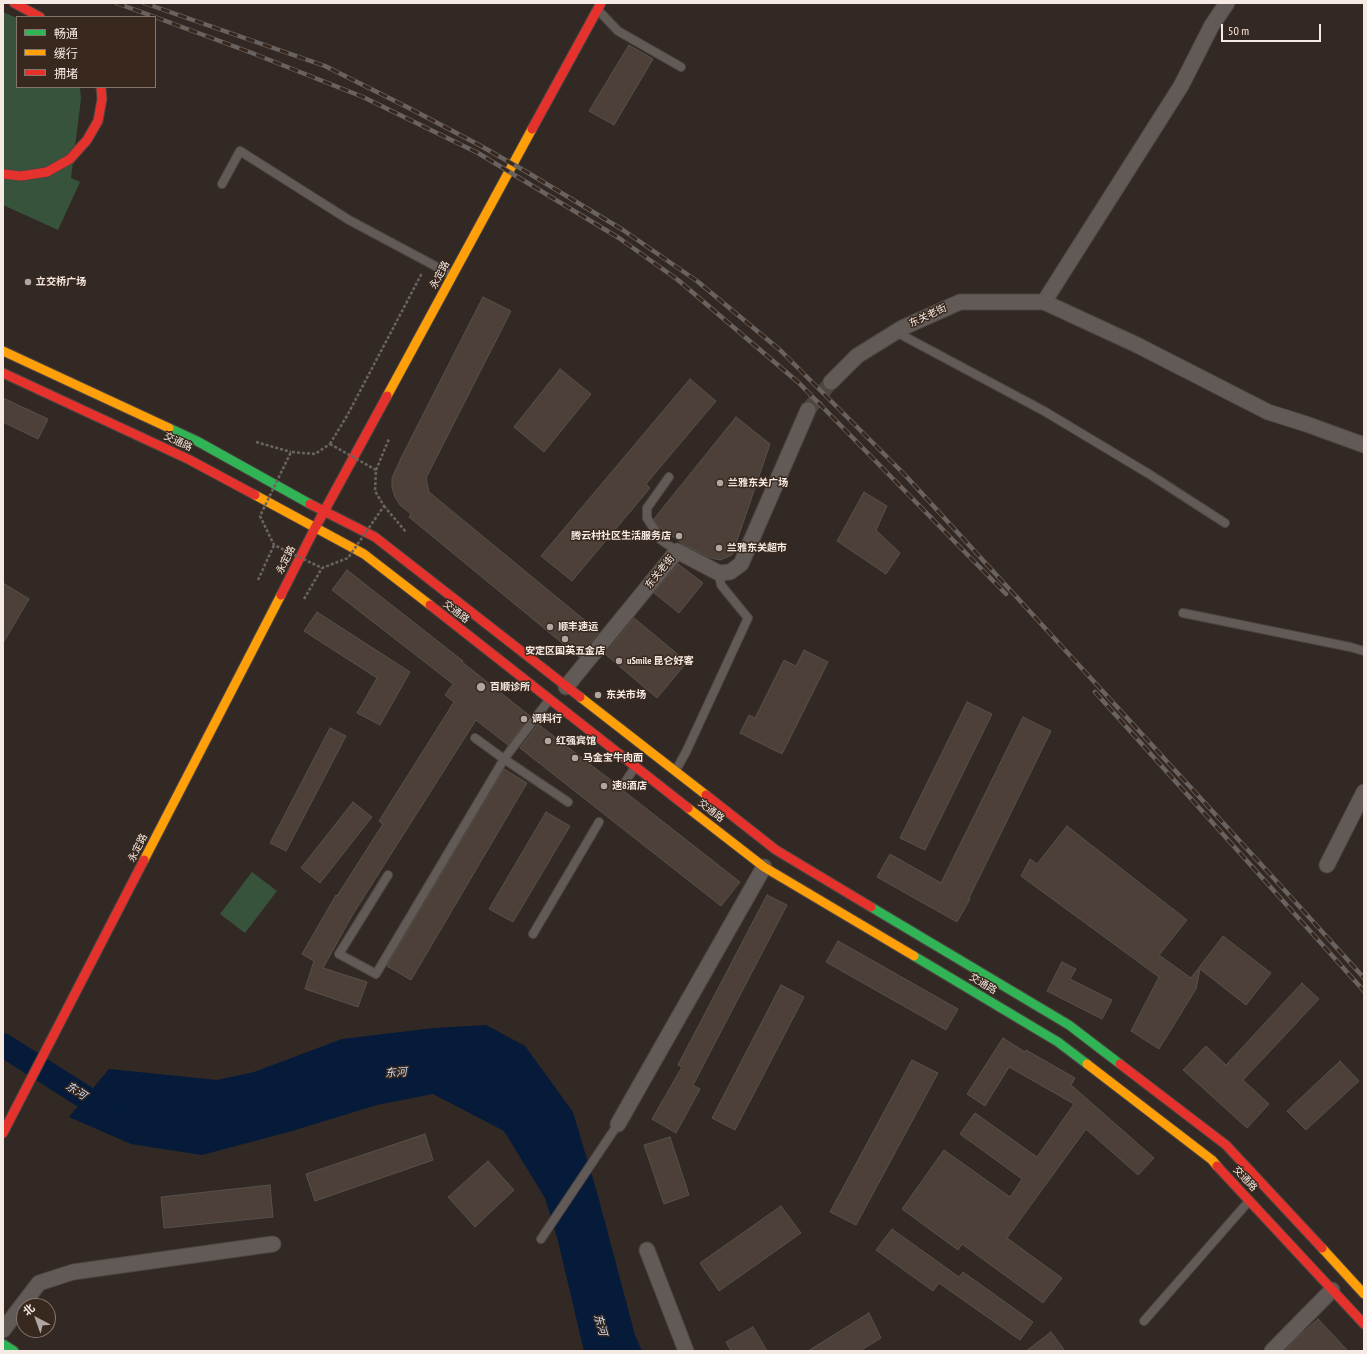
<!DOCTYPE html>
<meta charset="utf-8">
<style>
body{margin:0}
#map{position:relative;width:1367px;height:1354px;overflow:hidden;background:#322924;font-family:"PT Sans Narrow","Noto Sans SC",sans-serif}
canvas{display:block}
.frame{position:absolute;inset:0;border:4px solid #f5eae4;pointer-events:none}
.legend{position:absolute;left:16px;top:16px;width:140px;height:72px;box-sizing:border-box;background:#38281e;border:1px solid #84766d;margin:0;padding:5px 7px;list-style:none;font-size:12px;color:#f5eae4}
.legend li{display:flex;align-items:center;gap:8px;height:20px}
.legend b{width:20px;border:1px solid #84766d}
.north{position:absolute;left:16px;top:1298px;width:40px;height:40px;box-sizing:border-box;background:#38281e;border:1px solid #84766d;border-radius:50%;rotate:319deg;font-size:11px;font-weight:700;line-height:16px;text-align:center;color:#f5eae4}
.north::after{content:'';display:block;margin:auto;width:14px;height:18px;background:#b1a6a1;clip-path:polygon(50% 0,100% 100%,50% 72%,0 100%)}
.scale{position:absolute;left:1221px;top:24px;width:100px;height:18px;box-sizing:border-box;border:2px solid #f5eae4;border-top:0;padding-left:5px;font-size:12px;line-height:14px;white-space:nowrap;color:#f5eae4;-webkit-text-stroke:3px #38281e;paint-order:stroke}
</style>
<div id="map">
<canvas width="1367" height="1354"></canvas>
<div class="frame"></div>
<ul class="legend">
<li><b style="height:5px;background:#30b455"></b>畅通</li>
<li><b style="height:5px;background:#ff9f0a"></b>缓行</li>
<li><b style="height:5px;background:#e5322d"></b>拥堵</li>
</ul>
<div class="north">北</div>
<div class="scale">50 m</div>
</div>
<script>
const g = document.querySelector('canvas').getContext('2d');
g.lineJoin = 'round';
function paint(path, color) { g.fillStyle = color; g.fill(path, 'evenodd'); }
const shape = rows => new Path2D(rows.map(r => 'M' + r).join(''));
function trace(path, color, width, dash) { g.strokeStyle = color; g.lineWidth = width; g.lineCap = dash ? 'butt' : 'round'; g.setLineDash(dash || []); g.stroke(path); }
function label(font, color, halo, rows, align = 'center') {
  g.font = font + ' "PT Sans Narrow","Noto Sans SC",sans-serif'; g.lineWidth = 3; g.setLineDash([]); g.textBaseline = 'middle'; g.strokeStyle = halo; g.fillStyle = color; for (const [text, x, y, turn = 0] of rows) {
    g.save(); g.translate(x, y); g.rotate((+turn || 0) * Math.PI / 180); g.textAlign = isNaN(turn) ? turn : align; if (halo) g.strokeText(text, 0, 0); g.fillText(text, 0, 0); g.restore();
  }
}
paint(shape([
 [3,12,17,18,17,87,80,87,81,99,71,178,80,182,58,230,3,205],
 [252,872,277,891,245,933,220,914]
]), '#37533b');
paint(shape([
 [486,1025,525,1046,573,1112,598,1196,635,1335,642,1351,584,1351,558,1241,545,1198,504,1131,433,1094,377,1105,292,1131,202,1155,131,1144,69,1117,109,1069,217,1080,254,1072,342,1039,434,1028]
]), '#051b39');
trace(shape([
 [3,1045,91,1101,117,1099]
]), '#051b39', 24);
const building = shape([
 [629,45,653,59,614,125,589,111,629,45],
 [483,297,511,311,426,478,429,492,599,632,579,657,409,517,411,514,400,505,395,497,392,487,392,478,401,458,483,297],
 [560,369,591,394,544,452,514,427,560,369],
 [690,379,716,401,646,484,650,488,572,581,541,556,690,379],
 [3,398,48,419,38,439,3,422,3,398],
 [736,417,770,444,732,555,720,560,708,557,683,544,658,526,654,519,736,417],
 [864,492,887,506,876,530,900,553,886,574,837,541,864,492],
 [678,564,703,583,679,613,654,593,678,564],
 [347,570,463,661,462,662,530,716,508,745,476,720,353,914,323,968,367,982,358,1007,305,989,314,961,302,954,336,895,337,896,383,824,379,821,454,702,445,695,453,684,332,590,347,570],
 [3,583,29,599,3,643,3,583],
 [317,612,410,672,380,725,357,713,377,678,304,631,317,612],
 [634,618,687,662,657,698,605,654,634,618],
 [804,650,828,662,782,754,740,733,749,715,755,718,784,660,796,666,804,650],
 [967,702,992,714,925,850,900,838,967,702],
 [1023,717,1051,731,969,898,970,899,957,922,877,877,890,854,941,883,1023,717],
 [538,724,617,785,617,789,619,791,625,792,740,882,721,906,520,748,538,724],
 [330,728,346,736,286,851,270,843,330,728],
 [504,769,527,783,411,980,387,966,504,769],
 [353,802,372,817,320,883,301,868,353,802],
 [546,812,570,826,513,922,489,909,546,812],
 [1067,826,1187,920,1159,955,1191,978,1223,936,1271,973,1246,1005,1200,969,1196,989,1159,1049,1131,1031,1159,977,1021,876,1030,859,1037,864,1067,826],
 [767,895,787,905,693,1085,700,1089,676,1133,652,1119,682,1067,678,1065,767,895],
 [838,941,958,1009,946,1030,826,962,838,941],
 [1062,962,1076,969,1070,979,1112,1000,1102,1019,1047,991,1062,962],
 [1302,983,1319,999,1243,1080,1269,1104,1247,1128,1183,1070,1206,1046,1226,1065,1302,983],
 [781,985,804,997,735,1130,712,1118,781,985],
 [1003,1038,1025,1052,1026,1050,1075,1078,1071,1085,1154,1158,1138,1175,1086,1129,1007,1238,1062,1278,1043,1303,962,1244,958,1250,902,1209,944,1150,1010,1197,1022,1179,960,1134,975,1113,1037,1157,1074,1104,1009,1067,985,1106,967,1094,1003,1038],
 [912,1060,938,1073,856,1225,830,1212,912,1060],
 [1340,1061,1359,1081,1306,1130,1287,1111,1340,1061],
 [425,1134,433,1160,315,1201,306,1174,425,1134],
 [670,1137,689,1195,664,1204,644,1145,670,1137],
 [488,1161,514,1190,475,1227,448,1197,488,1161],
 [270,1185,273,1217,164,1228,161,1197,270,1185],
 [781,1206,801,1233,719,1291,700,1263,781,1206],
 [892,1229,959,1277,963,1272,1033,1322,1020,1340,939,1283,933,1291,876,1250,892,1229],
 [869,1313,881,1338,860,1351,808,1351,869,1313],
 [1318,1319,1348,1351,1285,1351,1299,1336,1318,1319],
 [753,1327,767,1351,731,1351,726,1342,753,1327],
 [1051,1332,1065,1351,1026,1351,1051,1332]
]);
paint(building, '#4c4038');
trace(building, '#58514c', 1);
trace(shape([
 [808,410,831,382]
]), '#4f4641', 15, [15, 8]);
const lane = shape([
 [598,10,618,31,681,67],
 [222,184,240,151,349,220,452,275],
 [896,332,1044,411,1149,474,1225,523],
 [669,477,647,508,647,518,661,540,677,551],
 [1183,613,1350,647,1364,651],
 [475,738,504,759,568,802],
 [676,770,686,752,748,618,721,585,719,573],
 [622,787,635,767],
 [388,875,339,954,376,974,504,759,549,700],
 [533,934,599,822],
 [541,1239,618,1124],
 [1144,1321,1249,1201]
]);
const street = shape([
 [1044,302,1181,86,1212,25,1227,3],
 [831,382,857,356,902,328,960,302,1044,302,1137,345,1268,412,1306,424,1364,445],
 [566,687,677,551,719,573,730,572,741,564,808,410],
 [1327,865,1364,792],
 [618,1124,764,867],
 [647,1250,686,1351],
 [3,1330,39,1283,73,1272,273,1244],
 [1272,1351,1332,1290]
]);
const fast = shape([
 [169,428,197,441,310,504],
 [871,907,1069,1025,1120,1064],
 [914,956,1058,1042,1087,1064],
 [3,1344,14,1351]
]);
const slow = shape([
 [3,351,169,428],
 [387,396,532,129],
 [255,495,364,554,430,605],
 [580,697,706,795],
 [688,808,764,867,914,956],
 [144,860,281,595],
 [1087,1064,1212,1160,1217,1166],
 [1322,1248,1364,1294]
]);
const jam = shape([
 [14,3,40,17],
 [532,129,601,3],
 [3,174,21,176,47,172,70,159,87,140,98,121,102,99,101,87],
 [3,373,188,459,255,495],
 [310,504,375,537,580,697],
 [281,595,315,528,387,396],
 [430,605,688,808],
 [706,795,776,850,871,907],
 [1120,1064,1226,1145,1322,1248],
 [3,1133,144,860],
 [1217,1166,1364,1324]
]);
trace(lane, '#4d4541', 10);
trace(street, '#4d4541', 17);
trace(fast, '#4d4541', 11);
trace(slow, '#4d4541', 11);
trace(jam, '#4d4541', 11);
trace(shape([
 [256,442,291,452],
 [330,444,348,414,422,273],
 [376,470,389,439],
 [384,506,406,532],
 [258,580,274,545],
 [304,599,322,568]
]), '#6a6460', 2.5, [3, 2]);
trace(lane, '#615a56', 8);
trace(street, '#615a56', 15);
trace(fast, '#30b455', 9);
trace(slow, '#ff9f0a', 9);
trace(jam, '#e5322d', 9);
const rail = shape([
 [116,3,155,17],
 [144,3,325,66,409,108,481,146,525,171,623,230,697,281,780,350,905,475,1279,884,1364,978],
 [155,17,252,53,363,97,478,153,619,238,678,280,799,383,1006,594],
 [1095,692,1364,991]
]);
trace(rail, '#69625e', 4.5);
trace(rail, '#38281e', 3, [9]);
trace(shape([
 [330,444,376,470,375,491,384,506,348,558,322,568,274,545,260,516,291,452,315,454,330,444]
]), '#6a6460', 2.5, [3, 2]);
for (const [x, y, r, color] of [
 [28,282,4,"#b1a6a1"],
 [720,483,4,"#b1a6a1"],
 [679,536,4,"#b1a6a1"],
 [719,548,4,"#b1a6a1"],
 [550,627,4,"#b1a6a1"],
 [565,639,4,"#b1a6a1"],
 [619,661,4,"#b1a6a1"],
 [481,687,5,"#b1a6a1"],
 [598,695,4,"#b1a6a1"],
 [524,719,4,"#b1a6a1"],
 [548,741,4,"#b1a6a1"],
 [575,758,4,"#b1a6a1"],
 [604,786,4,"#b1a6a1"]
]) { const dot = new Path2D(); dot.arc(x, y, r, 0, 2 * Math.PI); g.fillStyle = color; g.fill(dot); trace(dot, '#38281e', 1.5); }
label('10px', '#f5eae4', '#38281e', [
 ["永定路",440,275,-62],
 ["东关老街",928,316,-25],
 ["交通路",178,442,25],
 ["永定路",286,560,-63],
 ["东关老街",660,572,-51],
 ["交通路",456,612,38],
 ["交通路",711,811,38],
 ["永定路",138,848,-63],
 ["交通路",983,984,31],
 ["交通路",1245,1179,47]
]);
label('bold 10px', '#f5eae4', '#38281e', [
 ["立交桥广场",36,282],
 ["兰雅东关广场",728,483],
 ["腾云村社区生活服务店",671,536,"right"],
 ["兰雅东关超市",727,548],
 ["顺丰速运",558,627],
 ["安定区国英五金店",565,651,"center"],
 ["uSmile 昆仑好客",627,661],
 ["百顺诊所",490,687],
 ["东关市场",606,695],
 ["调料行",532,719],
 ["红强宾馆",556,741],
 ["马金宝牛肉面",583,758],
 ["速8酒店",612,786]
], 'left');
label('italic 11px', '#c9dcf6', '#38281e', [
 ["东河",396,1073,-5],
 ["东河",76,1091,33],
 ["东河",600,1325,74]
]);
</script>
